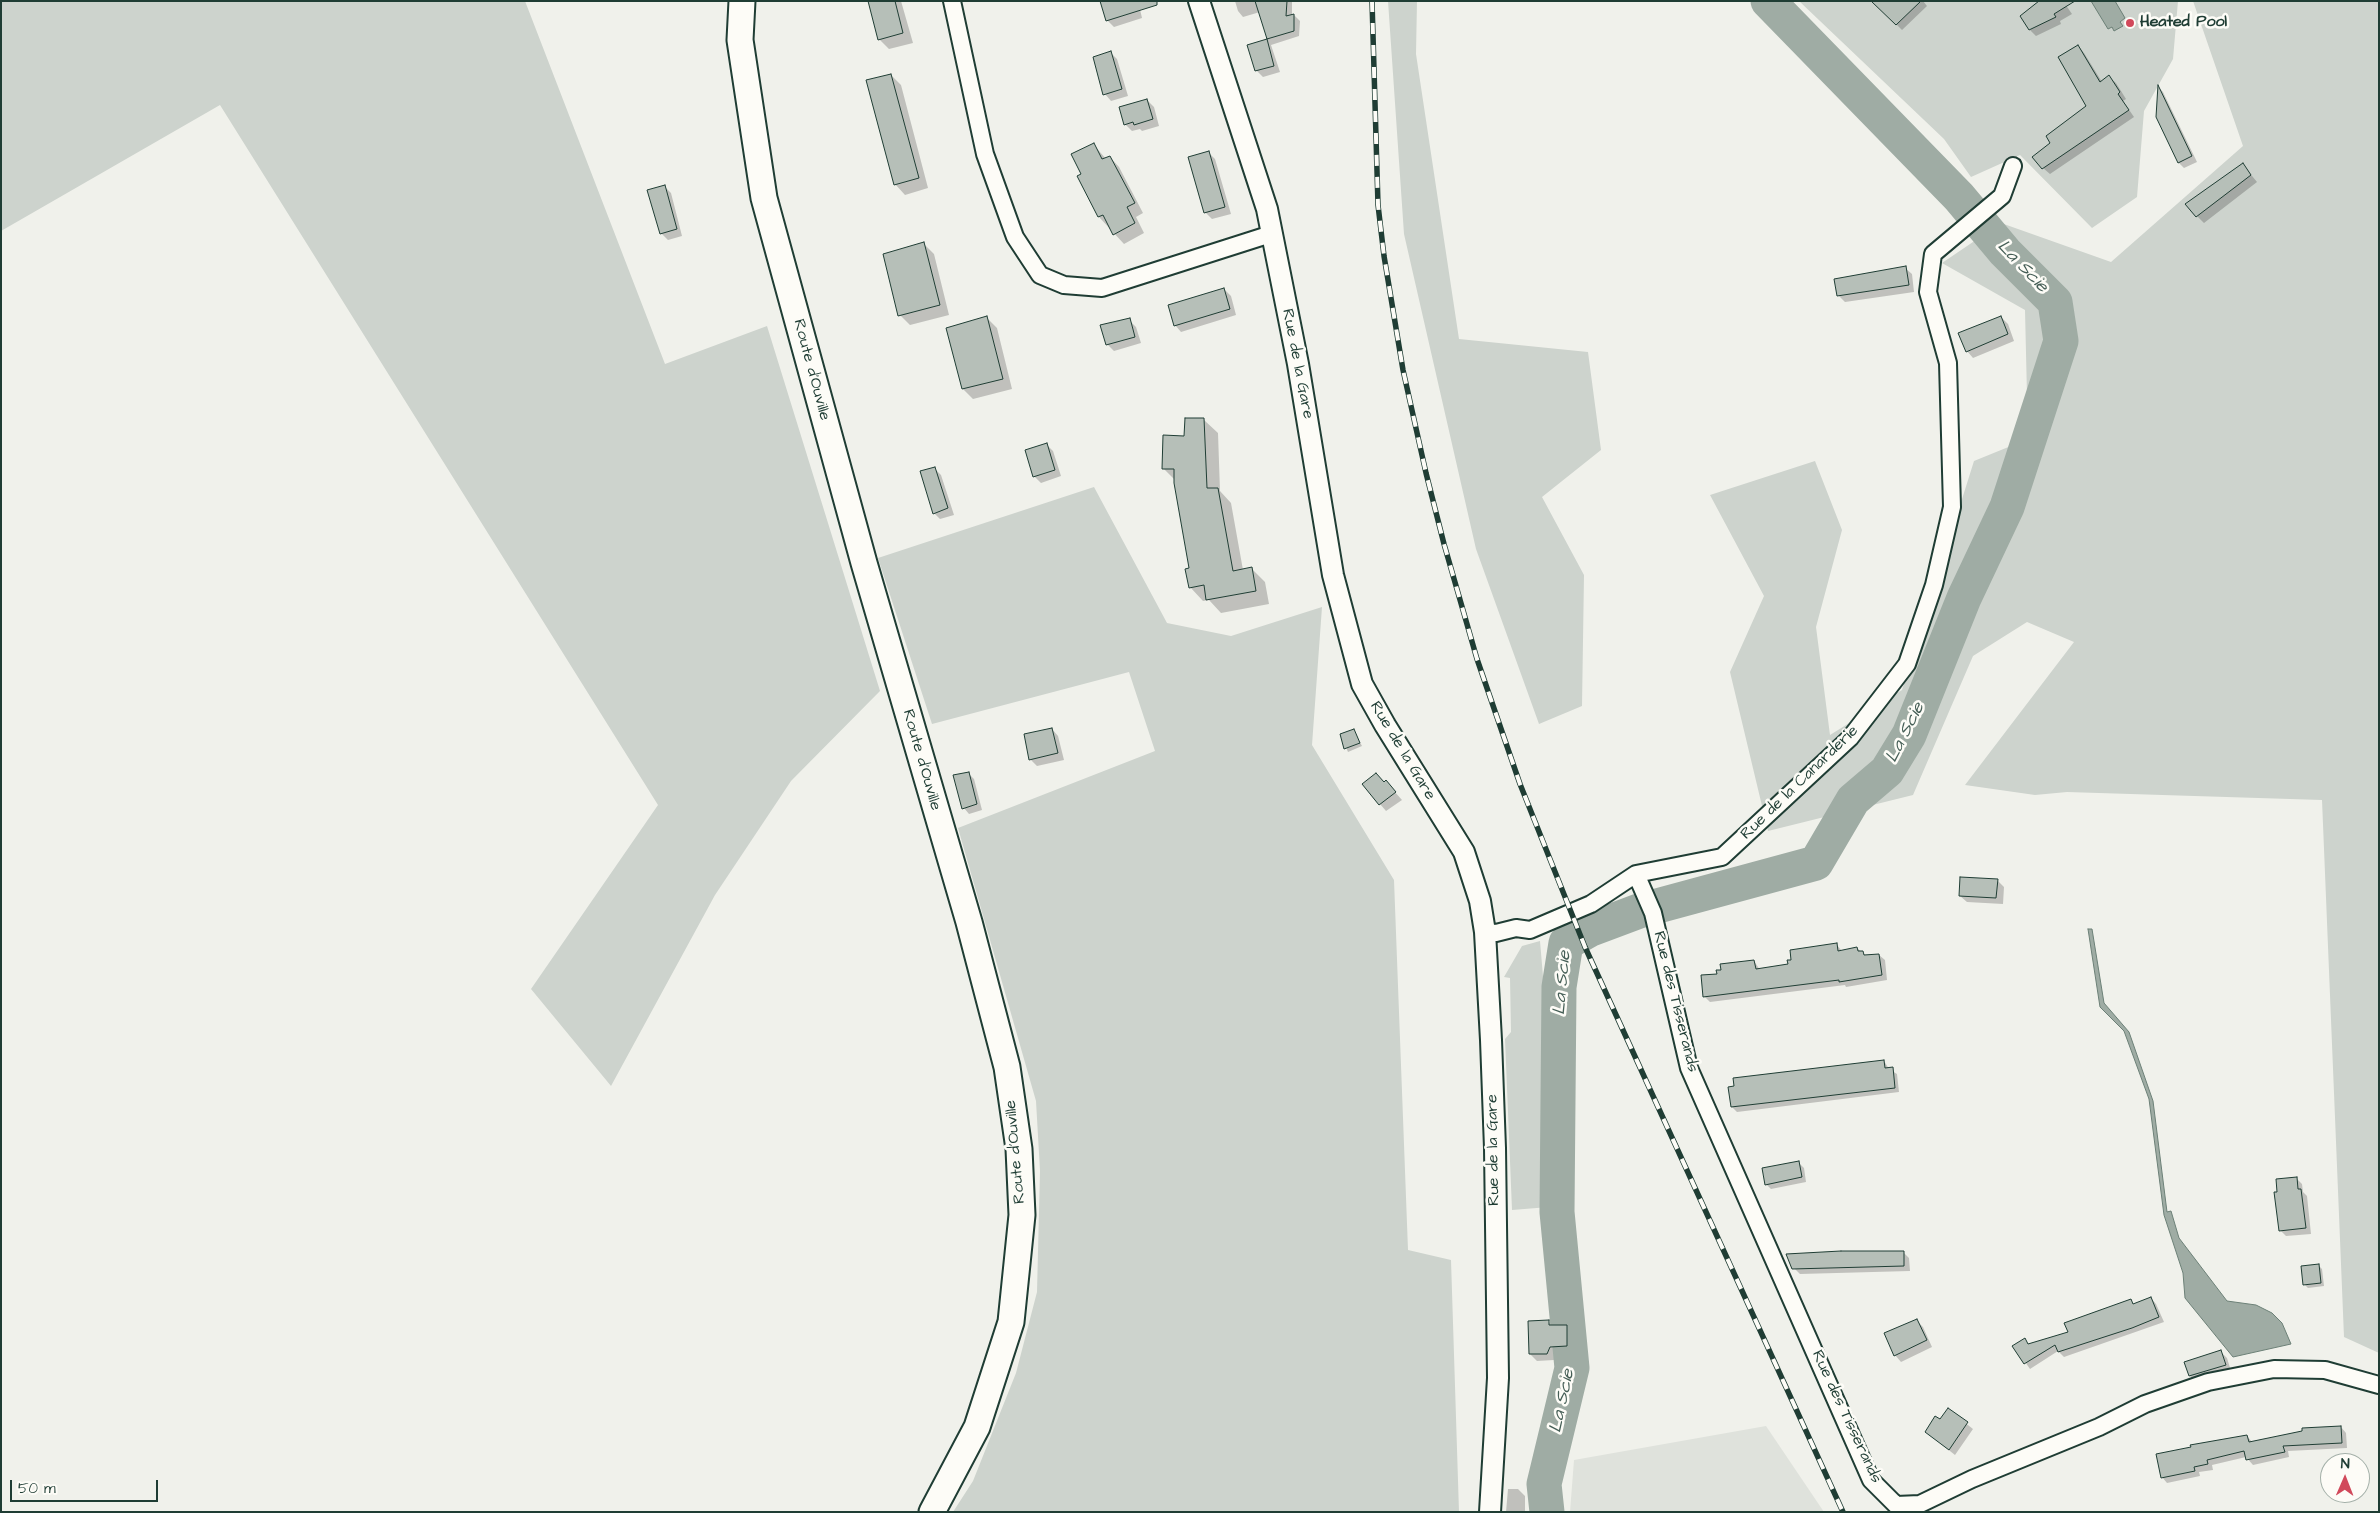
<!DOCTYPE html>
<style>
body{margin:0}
#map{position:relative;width:2380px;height:1513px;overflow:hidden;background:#f0f1eb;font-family:"Architects Daughter",sans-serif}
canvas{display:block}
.frame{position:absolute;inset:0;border:2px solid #1f3d34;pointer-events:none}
.north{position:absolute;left:2320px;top:1453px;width:50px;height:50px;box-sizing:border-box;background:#fdfcf7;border:1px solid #a4b0a9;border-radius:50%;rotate:1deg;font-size:14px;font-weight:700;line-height:20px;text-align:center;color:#1f3d34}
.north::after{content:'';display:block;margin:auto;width:18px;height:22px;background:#d1495b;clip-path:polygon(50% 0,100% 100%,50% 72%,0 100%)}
.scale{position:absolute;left:10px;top:1480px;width:148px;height:22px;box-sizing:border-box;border:2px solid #1f3d34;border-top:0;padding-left:6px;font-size:15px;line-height:18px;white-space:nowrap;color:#1f3d34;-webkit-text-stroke:4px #fdfcf7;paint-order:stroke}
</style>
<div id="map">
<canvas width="2380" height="1513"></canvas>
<div class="frame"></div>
<div class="north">N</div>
<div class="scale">50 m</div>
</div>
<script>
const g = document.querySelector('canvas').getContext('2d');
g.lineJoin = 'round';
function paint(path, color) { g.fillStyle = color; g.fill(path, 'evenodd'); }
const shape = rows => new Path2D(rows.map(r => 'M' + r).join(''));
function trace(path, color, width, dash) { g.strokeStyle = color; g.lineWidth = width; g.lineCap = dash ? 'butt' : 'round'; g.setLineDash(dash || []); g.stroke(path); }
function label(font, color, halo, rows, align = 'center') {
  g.font = font + ' "Architects Daughter",sans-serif'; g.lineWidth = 5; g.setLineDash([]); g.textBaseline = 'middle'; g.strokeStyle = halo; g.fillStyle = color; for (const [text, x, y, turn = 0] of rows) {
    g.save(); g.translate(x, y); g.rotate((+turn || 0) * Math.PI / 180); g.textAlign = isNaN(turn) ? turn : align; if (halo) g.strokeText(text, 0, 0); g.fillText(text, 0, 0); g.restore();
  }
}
paint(shape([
 [1766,1426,1824,1512,1570,1512,1574,1460]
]), '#dfe2dc');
paint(shape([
 [1,1,525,1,665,364,767,326,880,691,791,781,715,895,611,1086,531,989,658,805,220,105,1,231],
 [1388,1,1417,1,1416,54,1459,339,1588,352,1601,450,1542,497,1584,575,1582,706,1539,724,1476,549,1404,234],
 [1799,1,2178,1,2173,59,2144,111,2137,197,2092,228,2020,155,1971,177,1944,139],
 [2193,1,2379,1,2379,1353,2344,1337,2322,800,2067,792,2035,795,1965,785,2074,642,2027,622,1973,656,1913,795,1768,831,1730,672,1764,596,1710,495,1815,461,1842,530,1816,627,1830,735,1902,690,1974,461,2028,439,2025,310,1942,263,2001,223,2111,262,2243,146],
 [1094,487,1167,623,1231,636,1322,607,1312,745,1394,880,1408,1250,1451,1260,1459,1512,953,1512,973,1481,1016,1373,1037,1292,1040,1171,1036,1101,958,828,1155,751,1129,672,932,724,878,558],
 [1540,941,1554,1106,1549,1207,1512,1210,1505,1039,1511,1032,1510,978,1504,977,1522,946]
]), '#cdd3cd');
const water = shape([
 [2091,1,2115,1,2125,18,2120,22,2123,26,2114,31,2112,27,2108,29,2091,1],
 [2088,929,2092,929,2104,1003,2129,1032,2153,1101,2167,1212,2171,1211,2179,1238,2227,1301,2256,1305,2272,1313,2282,1323,2291,1344,2233,1357,2185,1298,2183,1273,2164,1215,2149,1099,2124,1031,2100,1007,2088,929]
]);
paint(water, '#9faca4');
trace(water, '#6c8077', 1);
paint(shape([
 [869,1,901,1,913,43,889,49,879,39],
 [1138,1,1142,18,1114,27,1107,20],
 [1235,1,1292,1,1292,16,1294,15,1300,21,1299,36,1271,45,1280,72,1263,77,1256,70,1249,46,1268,40,1260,12,1243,17,1238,11],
 [1876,1,1923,1,1927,6,1902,30,1875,3],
 [2063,1,2072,14,2060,21,2061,24,2036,36,2030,30],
 [2078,46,2084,53,2102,82,2109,77,2116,83,2126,99,2123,101,2134,117,2050,174,2043,168,2052,144,2088,106],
 [1111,53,1117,59,1128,96,1111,101,1105,94],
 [891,75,901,85,928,188,905,195,895,184],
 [2159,88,2163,92,2197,162,2184,168,2179,163,2157,117],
 [1147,100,1154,107,1159,126,1142,131,1140,129,1132,131,1125,124],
 [1093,144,1106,159,1110,157,1119,167,1143,213,1136,217,1144,233,1124,244,1099,217,1079,177,1083,174],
 [1208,152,1215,159,1231,214,1212,219,1206,213,1189,158],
 [2243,165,2257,182,2204,223,2197,216],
 [664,186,671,193,682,236,668,240,661,233],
 [924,244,934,254,949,315,910,325,900,315],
 [1905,268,1912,274,1914,292,1845,302,1838,295],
 [1224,289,1231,296,1236,315,1181,332,1175,325],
 [2001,317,2008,324,2014,341,1973,358,1967,351],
 [987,318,997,328,1012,389,973,399,963,389],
 [1129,320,1136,327,1141,343,1114,351,1108,345,1102,325],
 [1204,420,1218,433,1220,491,1231,503,1243,570,1252,569,1265,582,1269,604,1221,613,1209,600,1203,601,1190,587,1191,569,1176,481,1164,469,1186,437],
 [1046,444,1053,451,1061,476,1041,483,1034,476],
 [934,468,941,475,954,515,940,519,934,513],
 [1052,729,1058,736,1064,760,1037,766,1031,760,1025,735],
 [1354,731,1362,746,1348,752,1341,735],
 [968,773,974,779,982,810,969,814,964,808],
 [1386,782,1402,800,1386,811,1380,804],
 [1997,880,2004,887,2003,904,1967,902,1960,896],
 [1836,944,1842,951,1857,948,1866,956,1879,955,1885,960,1887,980,1846,987,1845,985,1710,1002,1704,996,1718,975,1754,961,1760,970,1789,966],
 [1884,1061,1889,1069,1897,1074,1899,1092,1737,1112,1732,1107],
 [1799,1163,1804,1168,1806,1182,1771,1189,1766,1184],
 [2296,1178,2302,1184,2303,1192,2307,1196,2311,1234,2286,1236,2280,1230,2278,1193],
 [1903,1252,1909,1258,1910,1271,1800,1274,1794,1268],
 [2319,1266,2322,1269,2324,1286,2308,1288,2305,1285],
 [2151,1298,2156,1304,2164,1322,2064,1357,2058,1351,2030,1369,2014,1346,2024,1339,2029,1345,2069,1333,2130,1301,2134,1305],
 [1916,1320,1923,1327,1932,1347,1901,1362,1895,1355],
 [1548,1321,1553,1326,1567,1326,1573,1333,1573,1352,1557,1353,1554,1360,1537,1361,1530,1354],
 [2221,1352,2227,1358,2231,1371,2196,1382,2190,1376,2186,1363],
 [1949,1410,1973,1429,1955,1455,1926,1432,1941,1421],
 [2341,1427,2346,1433,2347,1448,2288,1451,2289,1457,2253,1465,2246,1457,2212,1465,2213,1470,2199,1472,2200,1476,2167,1483,2162,1477,2247,1436,2252,1442],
 [1508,1489,1518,1489,1525,1496,1525,1512,1506,1512]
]), '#0003');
trace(shape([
 [1547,1512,1544,1484,1572,1368,1557,1212,1559,987,1566,943,1591,929,1639,911,1816,863,1853,800,1887,771,1909,735,1964,598,2007,507,2061,341,2055,302,2005,252,1959,197,1768,1]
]), '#9faca4', 35);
const building = shape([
 [868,1,895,1,903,33,878,40,868,1],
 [1100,1,1157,1,1157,5,1106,21,1100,1],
 [1255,1,1287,1,1286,16,1294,14,1294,31,1267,39,1255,1],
 [1871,1,1921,1,1896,25,1871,1],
 [2039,1,2075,1,2054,14,2056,17,2029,30,2020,16,2039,1],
 [1267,39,1274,66,1255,71,1247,45,1267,39],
 [2078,45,2100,82,2109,75,2120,92,2118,94,2129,110,2042,169,2032,157,2050,143,2046,136,2086,106,2058,57,2078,45],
 [1111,51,1122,89,1103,95,1093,57,1111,51],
 [891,74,919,178,894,185,866,80,891,74],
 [2158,85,2192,156,2178,163,2156,117,2158,85],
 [1147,99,1153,119,1134,125,1133,122,1124,125,1119,107,1147,99],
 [1094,143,1102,159,1110,156,1135,203,1127,207,1135,223,1113,235,1103,215,1098,217,1077,176,1081,174,1071,154,1094,143],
 [1209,151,1225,207,1204,213,1188,157,1209,151],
 [2243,163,2251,175,2196,217,2185,204,2243,163],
 [665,185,677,229,660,234,647,190,665,185],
 [924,242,940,305,898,316,883,254,924,242],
 [1906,266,1909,285,1837,296,1834,279,1906,266],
 [1224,288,1230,309,1174,326,1168,305,1224,288],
 [987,316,1003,379,962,389,946,328,987,316],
 [2001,316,2008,334,1966,352,1958,333,2001,316],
 [1130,318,1135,337,1106,345,1100,325,1130,318],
 [1185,418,1204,418,1207,488,1218,488,1233,571,1252,567,1256,591,1206,600,1204,585,1189,588,1185,569,1189,568,1174,483,1174,469,1162,469,1163,435,1184,436,1185,418],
 [1047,443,1055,470,1033,477,1025,450,1047,443],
 [935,467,948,508,933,514,920,471,935,467],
 [1052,728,1058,753,1029,760,1024,734,1052,728],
 [1354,729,1360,743,1344,749,1340,734,1354,729],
 [969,772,977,804,962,809,953,775,969,772],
 [1376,773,1384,782,1386,780,1396,792,1379,805,1362,784,1376,773],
 [1960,877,1998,879,1996,898,1959,896,1960,877],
 [1837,943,1838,951,1857,947,1858,951,1863,951,1864,955,1879,954,1882,975,1839,982,1839,980,1703,997,1701,975,1717,974,1716,970,1721,970,1720,964,1754,960,1756,969,1788,964,1787,960,1791,960,1790,950,1837,943],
 [1884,1060,1885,1068,1893,1067,1895,1088,1731,1107,1728,1087,1734,1086,1733,1078,1884,1060],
 [1799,1161,1802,1177,1765,1185,1762,1168,1799,1161],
 [2297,1177,2298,1189,2301,1189,2306,1228,2279,1231,2274,1192,2277,1192,2276,1179,2297,1177],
 [1841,1251,1904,1251,1904,1266,1792,1269,1786,1254,1841,1251],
 [2319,1264,2321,1283,2303,1285,2301,1266,2319,1264],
 [2151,1297,2159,1317,2132,1328,2058,1352,2055,1345,2024,1364,2012,1346,2025,1338,2028,1344,2068,1332,2064,1323,2131,1299,2133,1304,2151,1297],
 [1917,1319,1927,1340,1894,1356,1884,1333,1917,1319],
 [1549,1320,1549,1325,1567,1325,1567,1346,1550,1347,1547,1354,1529,1354,1528,1321,1549,1320],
 [2221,1350,2226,1365,2189,1376,2184,1362,2221,1350],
 [1948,1408,1968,1422,1949,1450,1925,1432,1935,1416,1940,1419,1948,1408],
 [2341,1426,2342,1443,2283,1446,2285,1452,2246,1460,2244,1451,2207,1460,2208,1464,2194,1467,2195,1471,2161,1478,2156,1454,2191,1447,2190,1445,2247,1435,2249,1442,2302,1431,2302,1428,2341,1426]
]);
paint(building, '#b6bfb8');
trace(building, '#1f3d34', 1);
const minor = shape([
 [952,1,985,154,1015,237,1040,275,1064,285,1102,288,1271,234],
 [1636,874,1653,913,1689,1068,1871,1480,1896,1505,1920,1504,1972,1479,2099,1427,2145,1404,2208,1382,2274,1369,2325,1370,2379,1385],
 [1485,932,1496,933,1516,928,1530,930,1591,904,1636,874,1722,857,1850,738,1907,664,1934,585,1952,507,1948,363,1928,292,1933,254,2002,196,2013,166]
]);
const tertiary = shape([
 [1199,1,1267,209,1298,364,1333,575,1362,684,1385,725,1464,852,1480,901,1485,932,1491,1040,1495,1148,1498,1378,1490,1512]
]);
const primary = shape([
 [742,1,740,40,764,198,864,563,969,922,1007,1067,1019,1149,1022,1215,1011,1322,977,1427,932,1512]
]);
trace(minor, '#1f3d34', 20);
trace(tertiary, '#1f3d34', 24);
trace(primary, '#1f3d34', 29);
trace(minor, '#fdfcf7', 16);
trace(tertiary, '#fdfcf7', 20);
trace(primary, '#fdfcf7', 25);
const rail = shape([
 [1372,1,1378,205,1384,256,1403,370,1426,473,1444,544,1477,659,1520,784,1585,947,1843,1512]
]);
trace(rail, '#1f3d34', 5.5);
trace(rail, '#fdfcf7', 4, [11]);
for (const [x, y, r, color] of [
 [2130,23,5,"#d1495b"]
]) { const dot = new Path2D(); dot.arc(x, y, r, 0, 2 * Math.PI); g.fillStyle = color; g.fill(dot); trace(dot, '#fdfcf7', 2); }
label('bold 16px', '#1f3d34', '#fdfcf7', [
 ["Heated Pool",2140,23]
], 'left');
label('16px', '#1f3d34', '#fdfcf7', [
 ["Rue de la Gare",1297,364,79],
 ["Route d'Ouville",811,370,75],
 ["Rue de la Gare",1402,751,59],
 ["Route d'Ouville",921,760,74],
 ["Rue de la Canarderie",1800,783,-44],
 ["Rue des Tisserands",1675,1002,76],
 ["Rue de la Gare",1494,1150,-91],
 ["Route d'Ouville",1016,1152,-95],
 ["Rue des Tisserands",1846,1417,65]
]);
label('italic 18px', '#455e56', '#fdfcf7', [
 ["La Scie",2022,267,46],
 ["La Scie",1906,733,-63],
 ["La Scie",1563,983,-85],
 ["La Scie",1563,1401,-78]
]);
</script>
